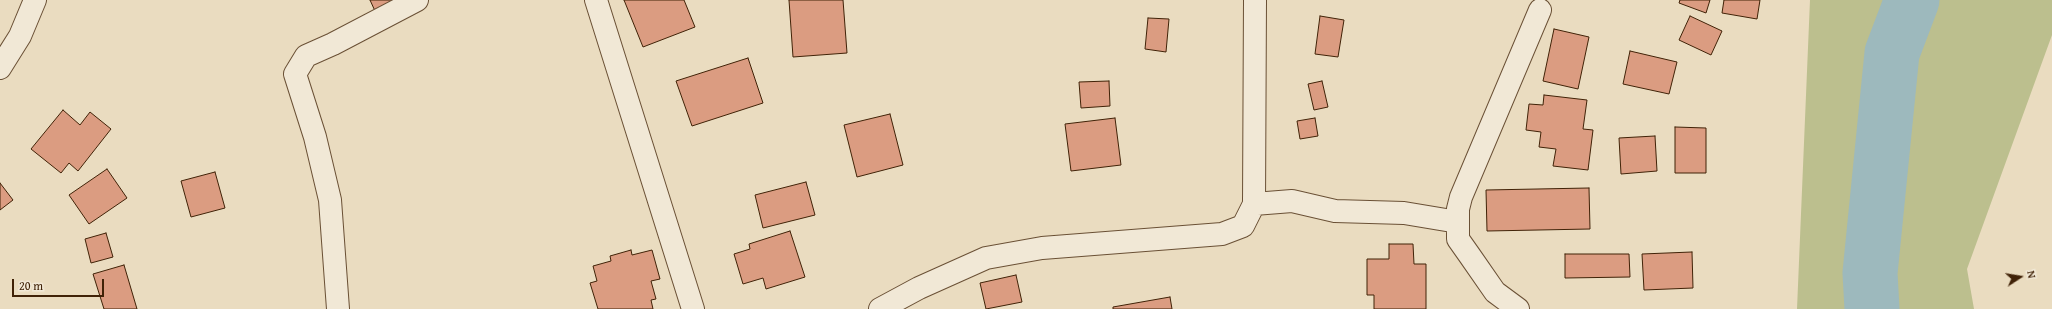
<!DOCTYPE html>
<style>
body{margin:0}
#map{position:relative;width:2052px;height:309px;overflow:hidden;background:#eadcc0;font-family:"Gentium Book Plus",serif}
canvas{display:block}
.north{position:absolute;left:2000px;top:257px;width:40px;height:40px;-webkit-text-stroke:3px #f1e8d6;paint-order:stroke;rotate:78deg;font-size:11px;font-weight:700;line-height:16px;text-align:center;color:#402207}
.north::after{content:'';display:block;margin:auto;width:14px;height:18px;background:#402207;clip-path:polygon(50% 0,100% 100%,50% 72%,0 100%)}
.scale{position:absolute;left:12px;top:279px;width:92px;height:18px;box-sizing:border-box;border:2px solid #402207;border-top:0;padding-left:5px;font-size:12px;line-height:14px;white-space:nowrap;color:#402207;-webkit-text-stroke:3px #f1e8d6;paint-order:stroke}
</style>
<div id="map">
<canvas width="2052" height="309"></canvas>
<div class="north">N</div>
<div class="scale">20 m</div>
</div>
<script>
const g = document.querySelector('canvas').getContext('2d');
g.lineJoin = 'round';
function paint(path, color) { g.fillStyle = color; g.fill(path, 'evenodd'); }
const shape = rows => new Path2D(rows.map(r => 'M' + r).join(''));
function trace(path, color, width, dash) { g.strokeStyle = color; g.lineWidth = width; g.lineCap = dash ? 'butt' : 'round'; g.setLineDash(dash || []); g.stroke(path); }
paint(shape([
 [1810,0,2052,0,2052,35,1967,269,1974,309,1797,309]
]), '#bcbf8e');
trace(shape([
 [1872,309,1870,273,1892,53,1912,0]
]), '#9db9bd', 55);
const building = shape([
 [370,0,397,0,375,11,370,0],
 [624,0,684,0,695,27,643,47,624,0],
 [789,0,843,0,847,53,793,57,789,0],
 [1680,0,1710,0,1706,13,1679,3,1680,0],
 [1724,0,1760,0,1757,19,1722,13,1724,0],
 [1320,16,1344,20,1338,57,1315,54,1320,16],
 [1690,16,1722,31,1711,55,1679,40,1690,16],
 [1148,18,1169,19,1166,52,1145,49,1148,18],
 [1554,29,1589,37,1578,89,1543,81,1554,29],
 [1630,51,1677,62,1669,94,1623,84,1630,51],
 [748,58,763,103,692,126,676,81,748,58],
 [1109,81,1110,106,1081,108,1079,82,1109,81],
 [1322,81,1328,107,1314,110,1308,84,1322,81],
 [1544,95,1587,100,1583,129,1593,130,1588,170,1553,166,1556,149,1539,147,1541,132,1526,130,1529,104,1543,105,1544,95],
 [63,110,80,125,90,112,111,129,78,171,69,163,61,173,31,149,63,110],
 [890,114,903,165,857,177,844,125,890,114],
 [1115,118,1121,165,1071,171,1065,124,1115,118],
 [1315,118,1318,136,1300,139,1297,121,1315,118],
 [1675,127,1706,128,1706,173,1675,173,1675,127],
 [1655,136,1657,171,1621,174,1619,138,1655,136],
 [107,169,127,198,89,224,69,195,107,169],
 [215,172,225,208,191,217,181,181,215,172],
 [806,182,815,215,763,228,755,195,806,182],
 [0,183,13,200,0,210,0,183],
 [1589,188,1590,229,1487,231,1486,190,1589,188],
 [790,231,805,277,766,289,763,278,743,284,734,254,750,249,749,244,790,231],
 [106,233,113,257,91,263,85,239,106,233],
 [1389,244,1413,244,1414,264,1426,264,1426,309,1374,309,1374,295,1367,295,1367,259,1389,259,1389,244],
 [631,250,632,255,652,250,660,279,651,281,656,299,651,300,653,309,598,309,590,283,597,281,593,266,611,261,610,256,631,250],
 [1692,252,1693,288,1644,290,1642,254,1692,252],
 [1565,254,1629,254,1630,277,1565,278,1565,254],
 [124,265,137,309,104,309,93,274,124,265],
 [1016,275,1022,302,986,309,980,283,1016,275],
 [1170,297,1172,309,1113,309,1113,307,1170,297]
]);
paint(building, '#db9c81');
trace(building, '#402207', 1);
const street = shape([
 [596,0,693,309],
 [1255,0,1254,204,1292,201,1335,211,1404,213,1458,222,1458,239,1470,256,1495,292,1518,309],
 [0,68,20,36,35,0],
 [1458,222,1458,209,1461,197,1540,10],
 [338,309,330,200,315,137,295,74,306,56,333,44,417,0],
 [880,309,919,288,986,258,1042,248,1222,234,1243,226,1254,204]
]);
trace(street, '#6a5035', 24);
trace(street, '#f1e8d6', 22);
</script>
